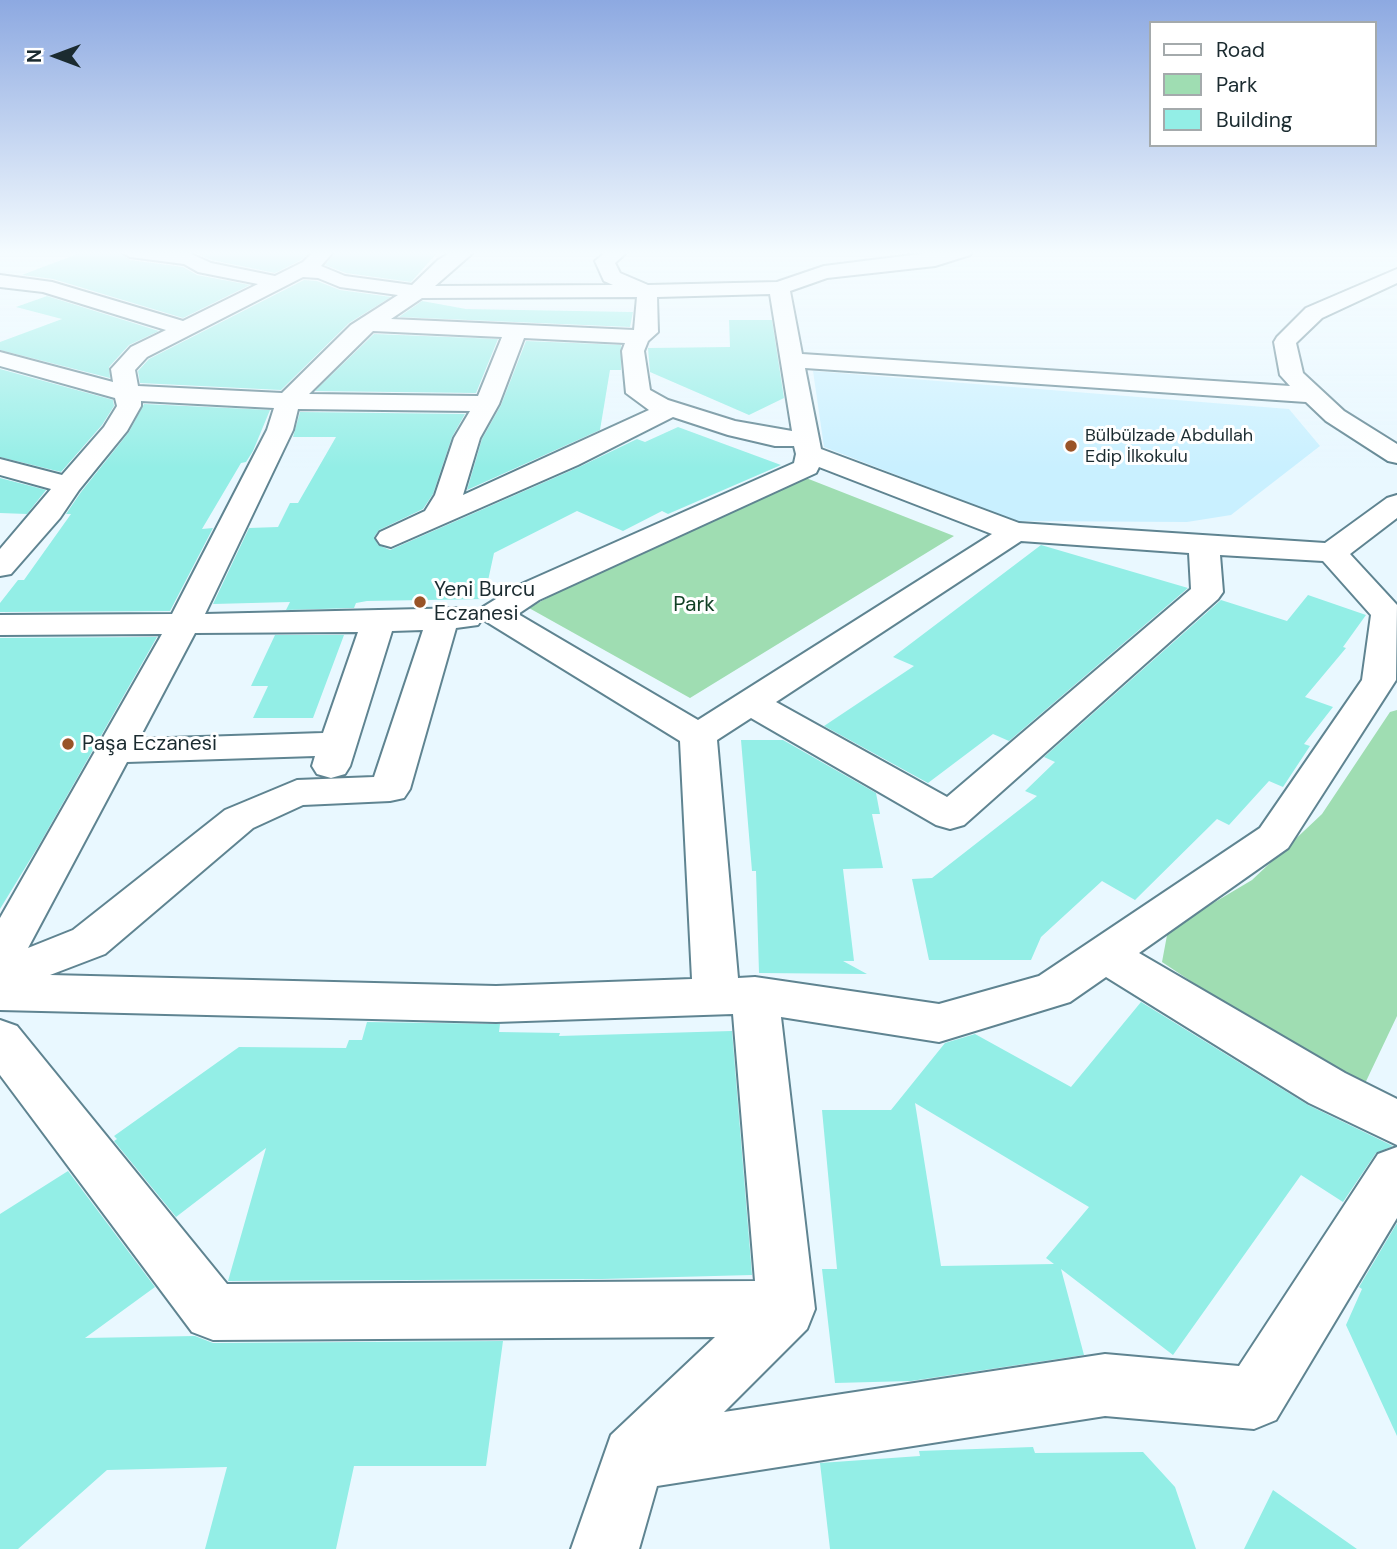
<!DOCTYPE html>
<meta charset="utf-8">
<style>
body{margin:0}
#map{position:relative;width:1397px;height:1549px;overflow:hidden;background:#e9f8ff;font-family:"DM Sans",sans-serif}
canvas{display:block}
.legend{position:absolute;left:1149px;top:21px;width:228px;height:126px;box-sizing:border-box;background:#fff;border:2px solid #a4aaac;margin:0;padding:9px 12px;list-style:none;font-size:21px;color:#1b2b30}
.legend li{display:flex;align-items:center;gap:14px;height:35px}
.legend b{width:35px;border:2px solid #a4aaac}
.north{position:absolute;left:21px;top:21px;width:70px;height:70px;-webkit-text-stroke:5px #fff;paint-order:stroke;rotate:270deg;font-size:19px;font-weight:700;line-height:28px;text-align:center;color:#1b2b30}
.north::after{content:'';display:block;margin:auto;width:24px;height:32px;background:#1b2b30;clip-path:polygon(50% 0,100% 100%,50% 72%,0 100%)}
</style>
<div id="map">
<canvas width="1397" height="1549"></canvas>
<ul class="legend">
<li><b style="height:9px;background:#fff"></b>Road</li>
<li><b style="height:19px;background:#9fddb2"></b>Park</li>
<li><b style="height:19px;background:#93eee6"></b>Building</li>
</ul>
<div class="north">N</div>
</div>
<script>
const g = document.querySelector('canvas').getContext('2d');
g.lineJoin = 'round';
function paint(path, color) { g.fillStyle = color; g.fill(path, 'evenodd'); }
const shape = rows => new Path2D(rows.map(r => 'M' + r).join(''));
function trace(path, color, width, dash) { g.strokeStyle = color; g.lineWidth = width; g.lineCap = dash ? 'butt' : 'round'; g.setLineDash(dash || []); g.stroke(path); }
function label(font, color, halo, rows, align = 'center') {
  g.font = font + ' "DM Sans",sans-serif'; g.lineWidth = 6; g.setLineDash([]); g.textBaseline = 'middle'; g.strokeStyle = halo; g.fillStyle = color; for (const [text, x, y, turn = 0] of rows) {
    g.save(); g.translate(x, y); g.rotate((+turn || 0) * Math.PI / 180); g.textAlign = isNaN(turn) ? turn : align; if (halo) g.strokeText(text, 0, 0); g.fillText(text, 0, 0); g.restore();
  }
}
paint(shape([
 [813,371,1289,409,1320,446,1231,515,1187,522,1016,521,824,447]
]), '#c9f0ff');
paint(shape([
 [801,476,954,536,690,698,529,608,684,522],
 [1397,710,1397,1016,1360,1094,1162,962,1168,930,1252,880,1322,814,1390,712]
]), '#9fddb2');
paint(shape([
 [85,251,118,251,130,260,183,267,197,275,250,285,183,318,53,279,22,275],
 [191,251,310,251,301,260,275,273,212,260],
 [337,251,439,251,411,282,346,273,325,265],
 [304,280,317,281,340,290,391,297,349,323,281,390,140,383,138,371,149,359],
 [47,296,159,331,129,345,109,367,110,378,0,350,0,342,62,319,16,307],
 [422,301,466,309,633,312,630,327,399,317],
 [729,320,772,320,784,398,749,415,650,372,648,348,730,347],
 [374,334,498,339,476,393,315,391],
 [526,341,621,345,621,370,610,370,600,430,467,490,482,439,501,405],
 [0,369,113,400,114,406,102,425,61,472,0,457],
 [144,404,270,410,253,451,246,462,241,463,202,529,213,528,170,611,0,612,0,603,18,580,24,580,71,514,66,514,81,492,129,432],
 [300,412,465,414,452,437,433,494,423,509,379,530,374,537,378,545,390,550,579,467,637,439,645,442,678,427,781,465,668,514,662,511,623,531,577,511,494,553,484,599,367,601,356,603,354,608,286,610,290,602,213,604,249,528,278,527,290,503,298,503,336,437,293,437],
 [0,478,46,490,27,514,0,513],
 [1041,545,1188,588,1009,741,993,734,928,783,824,726,914,666,893,657],
 [1308,595,1366,615,1343,647,1346,648,1305,697,1333,707,1304,744,1310,746,1283,787,1269,781,1229,825,1217,819,1135,900,1102,881,1041,937,1031,960,929,960,912,879,932,878,1037,796,1025,791,1055,762,1044,757,1221,600,1287,621],
 [275,635,344,635,313,718,253,718,268,686,251,686],
 [157,637,39,845,0,909,0,638],
 [741,740,783,740,876,793,880,814,872,814,883,868,843,869,854,961,843,961,867,974,759,973,756,871,752,871],
 [1141,1002,1308,1105,1393,1146,1376,1153,1343,1202,1301,1175,1173,1355,1061,1269,1084,1355,911,1381,835,1383,822,1269,837,1269,822,1110,891,1110,945,1043,975,1034,1071,1087],
 [915,1103,1089,1207,1046,1258,1054,1264,941,1266],
 [367,1022,500,1024,499,1032,560,1033,559,1036,732,1031,752,1275,602,1279,228,1281,266,1148,176,1217,114,1141,117,1139,114,1136,239,1047,346,1048,349,1040,362,1040],
 [68,1171,155,1287,85,1338,195,1336,213,1343,503,1341,486,1466,354,1466,336,1549,205,1549,227,1467,107,1470,18,1549,0,1549,0,1214],
 [1397,1223,1397,1436,1346,1325,1362,1289,1359,1287],
 [1033,1447,1035,1453,1143,1452,1175,1487,1196,1549,830,1549,820,1463,920,1456,919,1451],
 [1273,1490,1357,1549,1244,1549]
]), '#93eee6');
const minor = shape([
 [120,251,189,253,211,263,275,276,303,262,314,251,334,251,321,266,345,276,412,285,438,260,453,251,475,251,435,286,613,285,604,281,595,261,607,251,628,251,615,263,620,273,648,285,777,282,824,266,944,251,972,251,970,255,935,266,827,278,790,291,802,354,1290,386,1280,375,1274,342,1277,337,1306,308,1397,269,1397,283,1322,318,1296,343,1303,373,1344,411,1397,444,1397,463,1388,461,1326,421,1306,402,805,368,821,449,1019,523,1325,543,1387,498,1397,495,1397,518,1350,554,1397,605,1396,680,1288,848,1139,953,1345,1073,1397,1099,1397,1145,1309,1103,1106,977,1070,1002,939,1042,781,1017,815,1309,807,1329,724,1412,1105,1354,1239,1366,1378,1154,1397,1147,1397,1218,1276,1420,1254,1429,1105,1416,657,1486,639,1549,571,1549,611,1435,715,1337,213,1340,192,1332,0,1075,0,1020,17,1026,227,1284,755,1281,733,1014,496,1022,0,1010,0,918,162,634,0,635,0,615,172,614,267,430,274,408,141,401,141,406,127,431,79,490,60,518,11,574,0,576,0,549,51,489,0,475,0,459,62,475,104,427,117,406,115,398,0,366,0,352,113,382,111,369,131,347,166,330,43,292,0,287,0,275,52,282,183,321,258,284,198,272,184,264,130,257,120,251],
 [303,277,318,278,340,287,398,295,351,325,282,393,138,386,135,370,147,357,303,277],
 [770,294,792,431,735,421,668,400,650,390,644,351,648,341,658,332,657,297,770,294],
 [637,297,634,330,391,319,422,298,637,297],
 [373,331,502,337,478,396,309,394,373,331],
 [524,338,625,343,622,351,626,393,649,410,463,495,480,438,499,404,524,338],
 [298,409,470,411,454,438,435,495,425,511,380,532,376,538,380,544,391,547,578,465,673,417,728,435,775,446,794,446,796,454,794,463,517,586,483,607,479,613,466,608,205,614,293,430,298,409],
 [819,467,992,534,698,720,518,614,539,600,816,473,819,467],
 [1021,541,1189,553,1191,589,947,797,776,702,1021,541],
 [1220,555,1323,561,1371,615,1362,680,1260,828,1039,976,939,1004,755,977,738,978,717,740,751,718,936,825,950,829,964,825,1218,599,1223,592,1220,555],
 [482,619,680,741,692,979,496,986,50,975,105,954,253,828,303,805,390,801,404,798,410,789,456,628,478,625,482,619],
 [423,630,374,777,297,780,225,810,73,930,28,948,127,762,315,756,312,766,317,774,331,778,345,774,350,766,392,631,423,630],
 [358,632,323,733,139,739,195,633,358,632]
]);
trace(minor, '#5f8491', 4);
paint(minor, '#fff');
const sky = g.createLinearGradient(0, 0, 0, 468);
sky.addColorStop(0, '#8da9e1');
sky.addColorStop(0.54, '#f5fcff');
sky.addColorStop(1, '#f5fcff00');
g.fillStyle = sky;
g.fillRect(0, 0, 1397, 468);
for (const [x, y, r, color] of [
 [1071,446,7,"#995428"],
 [420,602,7,"#995428"],
 [68,744,7,"#995428"]
]) { const dot = new Path2D(); dot.arc(x, y, r, 0, 2 * Math.PI); g.fillStyle = color; g.fill(dot); trace(dot, '#fff', 2.5); }
label('18px', '#1b2b30', '#fff', [
 ["Bülbülzade Abdullah",1085,436],
 ["Edip İlkokulu",1085,457]
], 'left');
label('21px', '#1b2b30', '#fff', [
 ["Yeni Burcu",434,590],
 ["Eczanesi",434,614],
 ["Paşa Eczanesi",82,744]
], 'left');
label('21px', '#114125', '#fff', [
 ["Park",694,605]
]);
</script>
